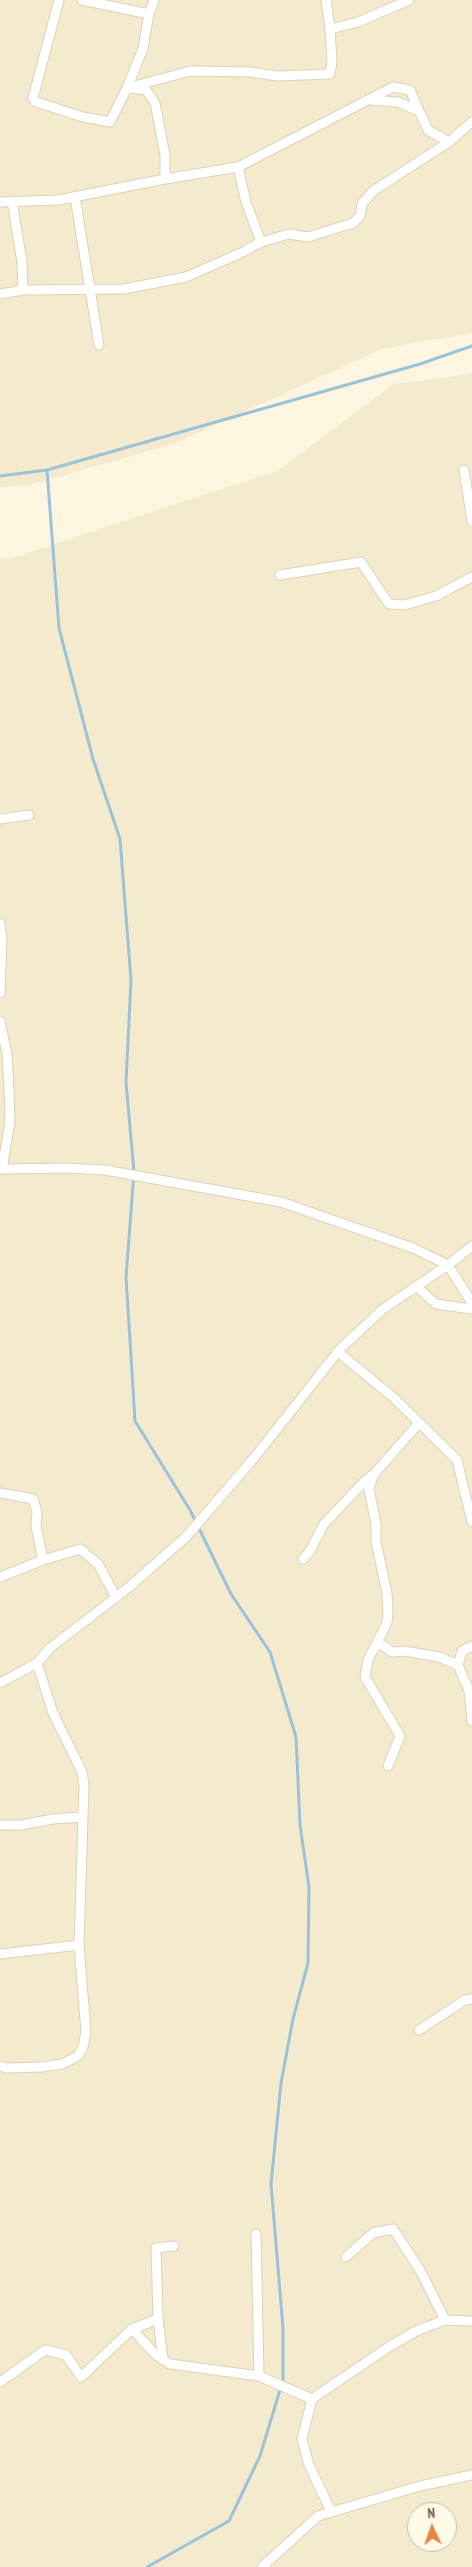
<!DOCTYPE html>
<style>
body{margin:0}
#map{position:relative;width:472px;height:2567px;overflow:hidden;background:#fcf6e0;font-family:"PT Sans Narrow",sans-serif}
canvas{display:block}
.north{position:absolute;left:407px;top:2502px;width:50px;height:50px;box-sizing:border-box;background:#fffae6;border:1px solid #c7bca6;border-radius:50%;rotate:357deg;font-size:14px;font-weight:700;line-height:20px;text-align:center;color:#725f47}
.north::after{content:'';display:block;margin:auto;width:18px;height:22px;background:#e78744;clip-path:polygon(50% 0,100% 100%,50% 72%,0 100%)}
</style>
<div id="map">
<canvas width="472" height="2567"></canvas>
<div class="north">N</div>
</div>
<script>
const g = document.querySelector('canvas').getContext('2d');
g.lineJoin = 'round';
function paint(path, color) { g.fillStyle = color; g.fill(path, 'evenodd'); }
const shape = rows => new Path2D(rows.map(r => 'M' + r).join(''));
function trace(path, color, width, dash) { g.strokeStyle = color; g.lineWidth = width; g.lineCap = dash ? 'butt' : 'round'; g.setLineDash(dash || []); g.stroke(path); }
paint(shape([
 [0,0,472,0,472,333,382,349,173,444,30,485,0,487],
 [472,374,472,2567,0,2567,0,558,10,559,279,470,394,384],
 [417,2512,447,2512,447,2542,417,2542]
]), '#f4eace');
trace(shape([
 [47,470,59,628,93,759,120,839,131,980,126,1082,134,1172,126,1277,135,1421,190,1510,231,1594,270,1652,296,1737,300,1825,309,1887,308,1963,293,2019,281,2083,271,2184,283,2328,283,2380,260,2456,229,2521,147,2567],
 [0,476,47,470,420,364,472,346]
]), '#9bc2d7', 3);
const minor = shape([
 [82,0,149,14],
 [154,0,149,14,143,48,127,88,190,71,250,72,278,76,330,74,332,62,330,29],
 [326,0,330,29,358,22,409,0],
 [370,100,398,102,419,111,428,130,449,142],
 [238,167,246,202,261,242],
 [165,179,238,167,393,87,410,90,419,111],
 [75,197,99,345],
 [12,201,22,262,23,290],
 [0,202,58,200,165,179,165,155,155,103,146,90,127,88,110,122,83,117,36,102,33,98,59,0],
 [0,294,23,290,124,289,186,277,243,252,261,242,289,234,308,237,353,223,360,216,362,204,373,191,449,142,472,122],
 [464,470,472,521],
 [280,575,361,562,389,604,404,605,436,596,472,577],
 [0,819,29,815],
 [0,923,2,939,0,993],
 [0,1021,7,1054,9,1089,10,1122,2,1169],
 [0,1169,66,1168,105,1170,281,1202,413,1248,448,1265,472,1303],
 [417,1287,436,1304,472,1309],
 [338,1352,394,1398,457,1460,472,1522],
 [373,1476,369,1489,376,1524,376,1542,387,1593,388,1611,387,1623,368,1660,365,1677,400,1736,388,1766],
 [0,1493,33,1499,37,1512,36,1526,43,1560],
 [303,1559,310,1551,324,1524,362,1484,375,1473,419,1423],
 [0,1577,43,1560,80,1549,98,1564,116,1597],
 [377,1642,392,1652,404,1651,439,1657,458,1665],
 [472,1646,462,1651,458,1665,469,1691,472,1721],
 [0,1683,37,1663,50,1648,128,1588,186,1537,254,1458,340,1349,383,1309,448,1265,472,1246],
 [0,1825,21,1825,53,1819,82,1817],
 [0,1954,79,1945],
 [419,2030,465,2000,472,1999],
 [0,2066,6,2068,41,2067,62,2064,78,2056,83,2047,86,2032,79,1945,84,1785,82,1772,53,1713,37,1663],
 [256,2234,259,2376],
 [346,2257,373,2233,393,2229,420,2270,445,2320],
 [158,2319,156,2248,174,2246],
 [132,2329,158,2319,163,2359],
 [0,2382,45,2350,66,2355,81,2377,132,2329,156,2355,170,2364,259,2376,312,2399],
 [331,2511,309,2465,302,2439,312,2399,390,2346,416,2331,445,2320,472,2321],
 [262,2567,318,2516,420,2486,472,2475]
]);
trace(minor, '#ddd1b9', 11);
trace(minor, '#fff', 9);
</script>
